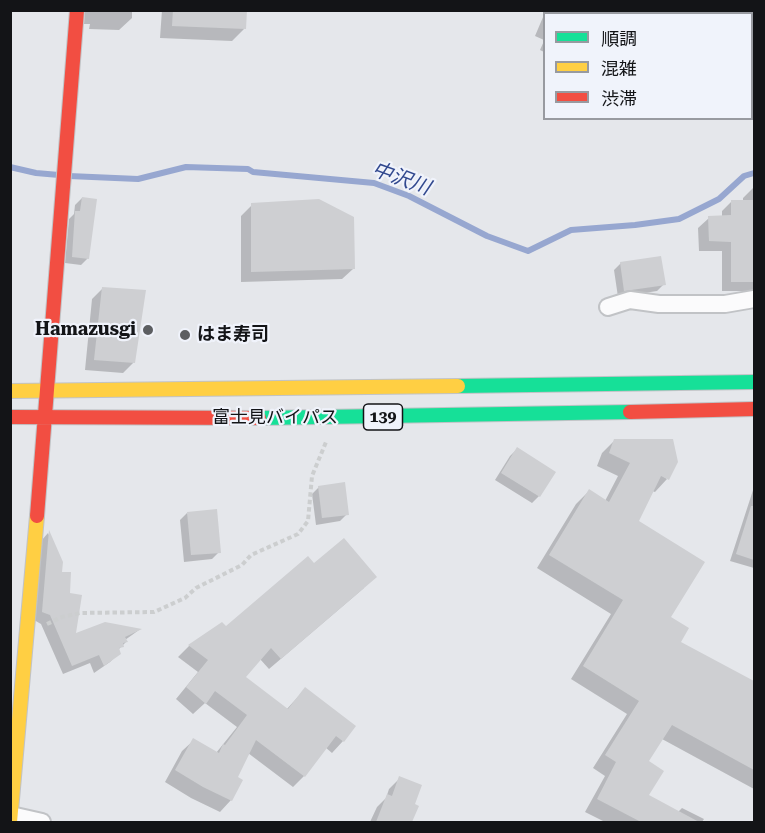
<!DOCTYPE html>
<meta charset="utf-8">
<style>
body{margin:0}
#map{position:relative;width:765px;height:833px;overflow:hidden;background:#e5e7eb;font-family:"Roboto Serif","Noto Sans JP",serif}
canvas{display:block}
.frame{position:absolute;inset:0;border:12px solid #131417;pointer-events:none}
.legend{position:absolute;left:543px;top:12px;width:210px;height:108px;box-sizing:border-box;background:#f0f3fb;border:2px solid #989aa0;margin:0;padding:8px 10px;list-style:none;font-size:18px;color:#131417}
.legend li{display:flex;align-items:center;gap:12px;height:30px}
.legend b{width:30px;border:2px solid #989aa0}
</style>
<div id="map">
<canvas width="765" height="833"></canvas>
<div class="frame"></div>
<ul class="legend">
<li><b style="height:8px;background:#16e098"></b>順調</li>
<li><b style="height:8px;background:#ffcf43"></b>混雑</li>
<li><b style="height:8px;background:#f24e42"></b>渋滞</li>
</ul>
</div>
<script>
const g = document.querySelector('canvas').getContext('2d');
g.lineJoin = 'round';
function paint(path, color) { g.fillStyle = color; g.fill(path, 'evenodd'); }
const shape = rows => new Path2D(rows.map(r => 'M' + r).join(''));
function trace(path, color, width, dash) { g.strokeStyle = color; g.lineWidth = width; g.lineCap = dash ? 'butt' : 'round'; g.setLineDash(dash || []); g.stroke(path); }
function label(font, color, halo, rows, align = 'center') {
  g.font = font + ' "Roboto Serif","Noto Sans JP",serif'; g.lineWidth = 4.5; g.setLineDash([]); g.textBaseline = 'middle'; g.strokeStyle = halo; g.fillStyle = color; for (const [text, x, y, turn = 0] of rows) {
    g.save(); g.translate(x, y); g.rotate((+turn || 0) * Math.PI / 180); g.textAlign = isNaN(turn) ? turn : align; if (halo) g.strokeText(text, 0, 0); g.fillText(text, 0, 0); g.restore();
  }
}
paint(shape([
 [85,10,132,10,132,18,119,30,89,29,90,24,84,24],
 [162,10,245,10,244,29,232,41,160,38],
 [546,10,579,10,586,14,544,14,544,40,535,36],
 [660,10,709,10,709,12,661,14],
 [544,41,544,52,540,50],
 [753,188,754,291,722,291,722,251,699,251,698,228,709,218,722,217,722,211,732,201,743,202,743,198],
 [82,198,88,258,81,265,65,263,69,219,74,214,75,205],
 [252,205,353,269,342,279,241,282,241,216],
 [621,263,664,284,657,291,618,297,614,270],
 [103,288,134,362,123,373,85,370,92,299],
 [615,440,667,479,655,492,652,491,637,521,678,642,754,683,754,789,662,739,647,762,647,796,677,813,682,808,704,819,702,822,605,822,585,812,605,776,593,768,627,714,571,679,611,614,537,568,576,504,589,491,605,501,618,476,597,466,602,453],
 [517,449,539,496,532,503,495,480,510,456],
 [319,487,347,514,340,521,316,525,312,494],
 [754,487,754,568,730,561],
 [187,513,219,552,212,559,184,562,180,520],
 [48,533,61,563,60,573,68,595,74,635,139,630,125,640,126,642,118,650,119,653,110,662,94,673,90,663,63,674,41,624,34,620,41,541],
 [314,565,364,588,269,669,260,659,244,677,286,710,305,689,343,741,332,753,325,747,304,776,293,787,248,753,236,778,231,800,220,812,191,798,165,782,182,751,194,740,216,753,237,727,205,703,193,714,176,699,198,672,178,657,189,646,222,624,227,628],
 [400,778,413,805,417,806,411,822,370,822,377,807,386,798,389,789]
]), '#0003');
trace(shape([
 [10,167,36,173,59,175],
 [69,176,138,179,186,167,248,169,253,172,374,183,409,196,487,236,528,251,571,230,635,225,679,219,719,199,744,176,754,173]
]), '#97a7d0', 6);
paint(shape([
 [173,10,247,10,246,29,172,26],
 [82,197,97,199,89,259,72,257,75,211,80,211],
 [319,199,354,217,355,269,251,272,251,203],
 [731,200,754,200,754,282,731,282,731,242,709,241,708,216,731,215],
 [661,256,666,285,624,291,620,262],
 [102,287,146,290,135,363,94,360],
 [614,439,673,439,678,462,669,480,661,476,639,521,705,562,671,617,689,628,681,642,754,681,754,770,672,725,649,761,664,771,649,795,699,822,641,822,597,799,616,762,605,755,639,701,583,666,623,600,549,555,589,489,609,502,630,463,609,453],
 [517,447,556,472,540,497,501,473],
 [345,482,349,515,322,518,318,486],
 [751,506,754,506,754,560,736,554],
 [217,509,221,553,191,555,187,512],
 [49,530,63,562,62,572,71,572,70,593,82,595,76,633,105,622,142,629,125,637,128,642,123,643,124,647,119,648,121,654,104,666,99,655,72,666,50,615,42,612],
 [344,538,377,577,281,659,271,648,246,677,288,709,305,687,356,726,344,742,336,736,305,777,256,740,238,777,243,780,232,801,203,787,175,770,193,738,219,753,223,744,225,745,247,715,215,691,206,704,186,687,208,660,188,645,222,622,226,626,308,556,314,563],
 [399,776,422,785,415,804,419,806,412,822,376,822,387,794,392,796]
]), '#cecfd2');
const street = shape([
 [608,307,630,300,659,304,725,304,754,299],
 [11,815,42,822]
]);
const fast = shape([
 [458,386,754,382],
 [259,418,630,412]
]);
const slow = shape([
 [10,391,458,386],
 [10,822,37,516]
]);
const jam = shape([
 [630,412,754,409],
 [10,417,259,418],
 [37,516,77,10]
]);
trace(street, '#c1c3c6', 20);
trace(fast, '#c1c3c6', 16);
trace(slow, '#c1c3c6', 16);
trace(jam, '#c1c3c6', 16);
trace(shape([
 [47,624,62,617,80,613,154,612,185,598,196,588,242,565,251,555,298,534,308,521,312,476,326,442]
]), '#cccecf', 4, [4.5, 3]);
trace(street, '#fbfbfc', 16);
trace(fast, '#16e098', 14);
trace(slow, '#ffcf43', 14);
trace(jam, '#f24e42', 14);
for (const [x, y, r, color] of [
 [148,330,6,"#5c5e61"],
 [185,335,6,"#5c5e61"]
]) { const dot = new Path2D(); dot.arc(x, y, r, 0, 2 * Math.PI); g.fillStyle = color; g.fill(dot); trace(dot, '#f0f3fb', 2); }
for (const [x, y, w] of [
 [383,417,39]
]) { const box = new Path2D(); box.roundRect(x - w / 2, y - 13, w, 26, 4.5); g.fillStyle = '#f0f3fb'; g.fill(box); trace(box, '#131417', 1.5); }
label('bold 16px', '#131417', null, [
 ["139",383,417]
]);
label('bold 18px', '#131417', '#f0f3fb', [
 ["Hamazusgi",136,330],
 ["はま寿司",197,335,"left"]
], 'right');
label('18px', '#131417', '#f0f3fb', [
 ["富士見バイパス",275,418]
]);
label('italic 20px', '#32498f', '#f0f3fb', [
 ["中沢川",401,179,20]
]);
</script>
